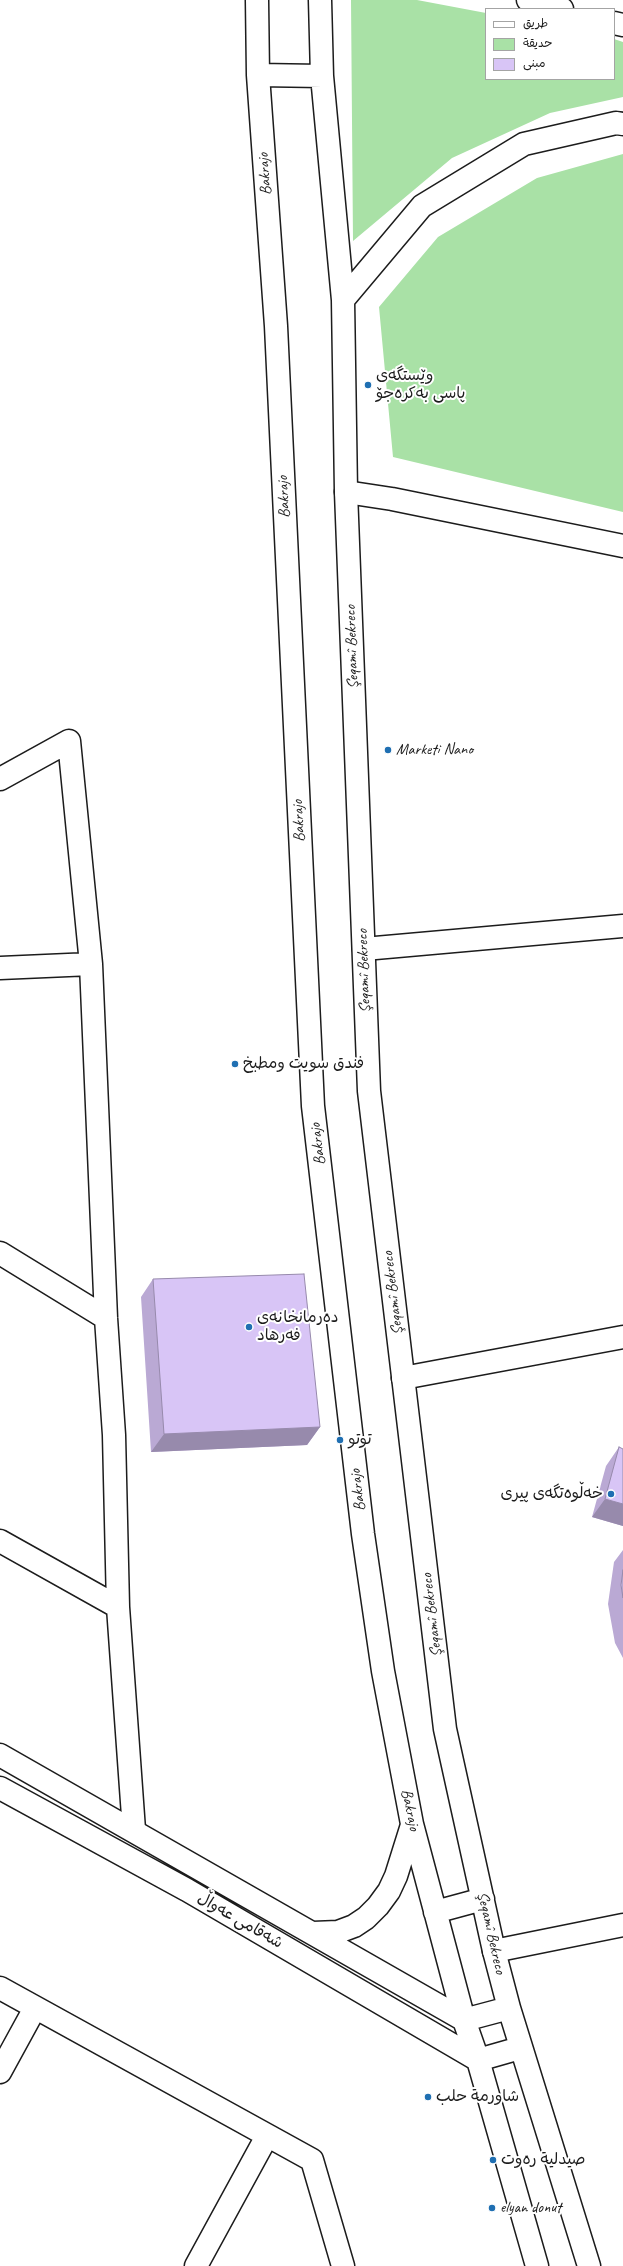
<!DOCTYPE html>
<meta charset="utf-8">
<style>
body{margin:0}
#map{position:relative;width:623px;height:2266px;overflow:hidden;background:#fff;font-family:Caveat,"Playpen Sans Arabic",sans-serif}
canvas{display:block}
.legend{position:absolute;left:485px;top:8px;width:130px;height:72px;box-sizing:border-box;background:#fff;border:1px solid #a4a4a4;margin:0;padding:5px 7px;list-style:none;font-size:12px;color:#1c1c1c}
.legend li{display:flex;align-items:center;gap:8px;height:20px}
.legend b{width:20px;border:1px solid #a4a4a4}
</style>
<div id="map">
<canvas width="623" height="2266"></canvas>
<ul class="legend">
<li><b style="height:5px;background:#fff"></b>طريق</li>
<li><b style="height:11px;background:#a9e1a6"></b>حديقة</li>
<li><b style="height:11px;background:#d8c5f6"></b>مبنى</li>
</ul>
</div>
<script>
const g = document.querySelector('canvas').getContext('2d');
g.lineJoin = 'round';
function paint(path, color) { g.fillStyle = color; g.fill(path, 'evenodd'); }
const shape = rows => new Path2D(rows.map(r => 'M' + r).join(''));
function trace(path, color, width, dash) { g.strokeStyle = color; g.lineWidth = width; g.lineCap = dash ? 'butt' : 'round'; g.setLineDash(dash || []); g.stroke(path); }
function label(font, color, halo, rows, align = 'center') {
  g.font = font + ' Caveat,"Playpen Sans Arabic",sans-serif'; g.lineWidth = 4; g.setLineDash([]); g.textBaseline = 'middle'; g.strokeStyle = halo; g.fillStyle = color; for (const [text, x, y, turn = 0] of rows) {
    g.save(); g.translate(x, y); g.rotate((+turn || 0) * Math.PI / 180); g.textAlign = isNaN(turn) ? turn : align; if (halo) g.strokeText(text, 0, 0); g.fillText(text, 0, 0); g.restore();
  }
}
paint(shape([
 [351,0,417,0,486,13,486,79,614,79,614,39,623,42,623,97,550,113,452,158,353,241],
 [623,154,623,512,393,457,379,307,438,237,537,178]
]), '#a9e1a6');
const minor = shape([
 [346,492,392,499,623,546],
 [0,779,69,741,91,964,106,1318,114,1435,118,1607,134,1830],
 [364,949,623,926],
 [0,968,91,964],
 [0,1253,106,1318],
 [403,1378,623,1337],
 [0,1541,118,1607],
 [494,1951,623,1925],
 [0,1988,312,2160,343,2266],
 [0,2072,35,2008],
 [196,2266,267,2136]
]);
const secondary = shape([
 [257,0,258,75,276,326,313,1106,363,1534,383,1671,412,1824,464,2020,478,2060,537,2266],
 [320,0,322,76,343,300,346,492,369,1091,445,1729,494,1951,509,2008,589,2266],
 [528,0,562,9],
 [614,23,623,25],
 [258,75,322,76],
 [343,300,422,206,524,144,616,123,623,124],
 [0,1755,464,2020,509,2008],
 [0,1788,187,1890,478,2060,520,2048],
 [435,1912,483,1899],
 [313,1933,338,1932,354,1926,366,1918,378,1906,389,1891,396,1876,412,1825]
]);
trace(minor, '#1c1c1c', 25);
trace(secondary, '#1c1c1c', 25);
trace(minor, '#fff', 22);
trace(secondary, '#fff', 22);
paint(shape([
 [153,1279,320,1427,307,1445,151,1452,141,1297],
 [619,1447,623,1526,592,1517,606,1466],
 [623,1550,623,1658,615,1643,608,1604,614,1562]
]), '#baa9d4');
paint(shape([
 [320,1427,307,1445,151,1452,164,1434],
 [605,1499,623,1504,623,1526,592,1517]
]), '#978aac');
const building = shape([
 [304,1274,320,1427,164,1434,153,1279,304,1274],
 [619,1447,623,1449,623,1504,605,1499,619,1447],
 [623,1570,623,1598,621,1585,623,1570]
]);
paint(building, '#d8c5f6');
trace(building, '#978aac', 1);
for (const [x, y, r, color] of [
 [368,385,4,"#1f6fb2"],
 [388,750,4,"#1f6fb2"],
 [235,1064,4,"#1f6fb2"],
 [249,1327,4,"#1f6fb2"],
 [340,1440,4,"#1f6fb2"],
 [611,1494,4,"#1f6fb2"],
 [428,2097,4,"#1f6fb2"],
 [493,2160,4,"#1f6fb2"],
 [492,2208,4,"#1f6fb2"]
]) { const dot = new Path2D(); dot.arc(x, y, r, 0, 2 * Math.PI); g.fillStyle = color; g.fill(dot); trace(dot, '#fff', 1.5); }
label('16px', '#1c1c1c', '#fff', [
 ["Bakrajo",265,174,-94],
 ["Bakrajo",284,497,-93],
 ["Şeqamî Bekreco",352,647,-92],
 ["Bakrajo",299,821,-93],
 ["Şeqamî Bekreco",364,971,-92],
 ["Bakrajo",318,1144,-97],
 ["Şeqamî Bekreco",393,1293,-97],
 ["Bakrajo",358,1490,-97],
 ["Şeqamî Bekreco",432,1615,-97],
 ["Bakrajo",410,1810,78],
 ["شەقامی عەواڵ",240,1921,30],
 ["Şeqamî Bekreco",491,1933,77]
]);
label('16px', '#1c1c1c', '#fff', [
 ["وێستگەی",376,376],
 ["پاسی بەکرەجۆ",376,394],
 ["Marketi Nano",396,750],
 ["فندق سويت ومطبخ",243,1064],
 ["دەرمانخانەی",257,1318],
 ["فەرھاد",257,1336],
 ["توتو",348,1440],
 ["خەڵوەتگەی پیری",603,1494,"right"],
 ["شاورمة حلب",436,2097],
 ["صیدلیة رەوت",501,2160],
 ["elyan donut",500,2208]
], 'left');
</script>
